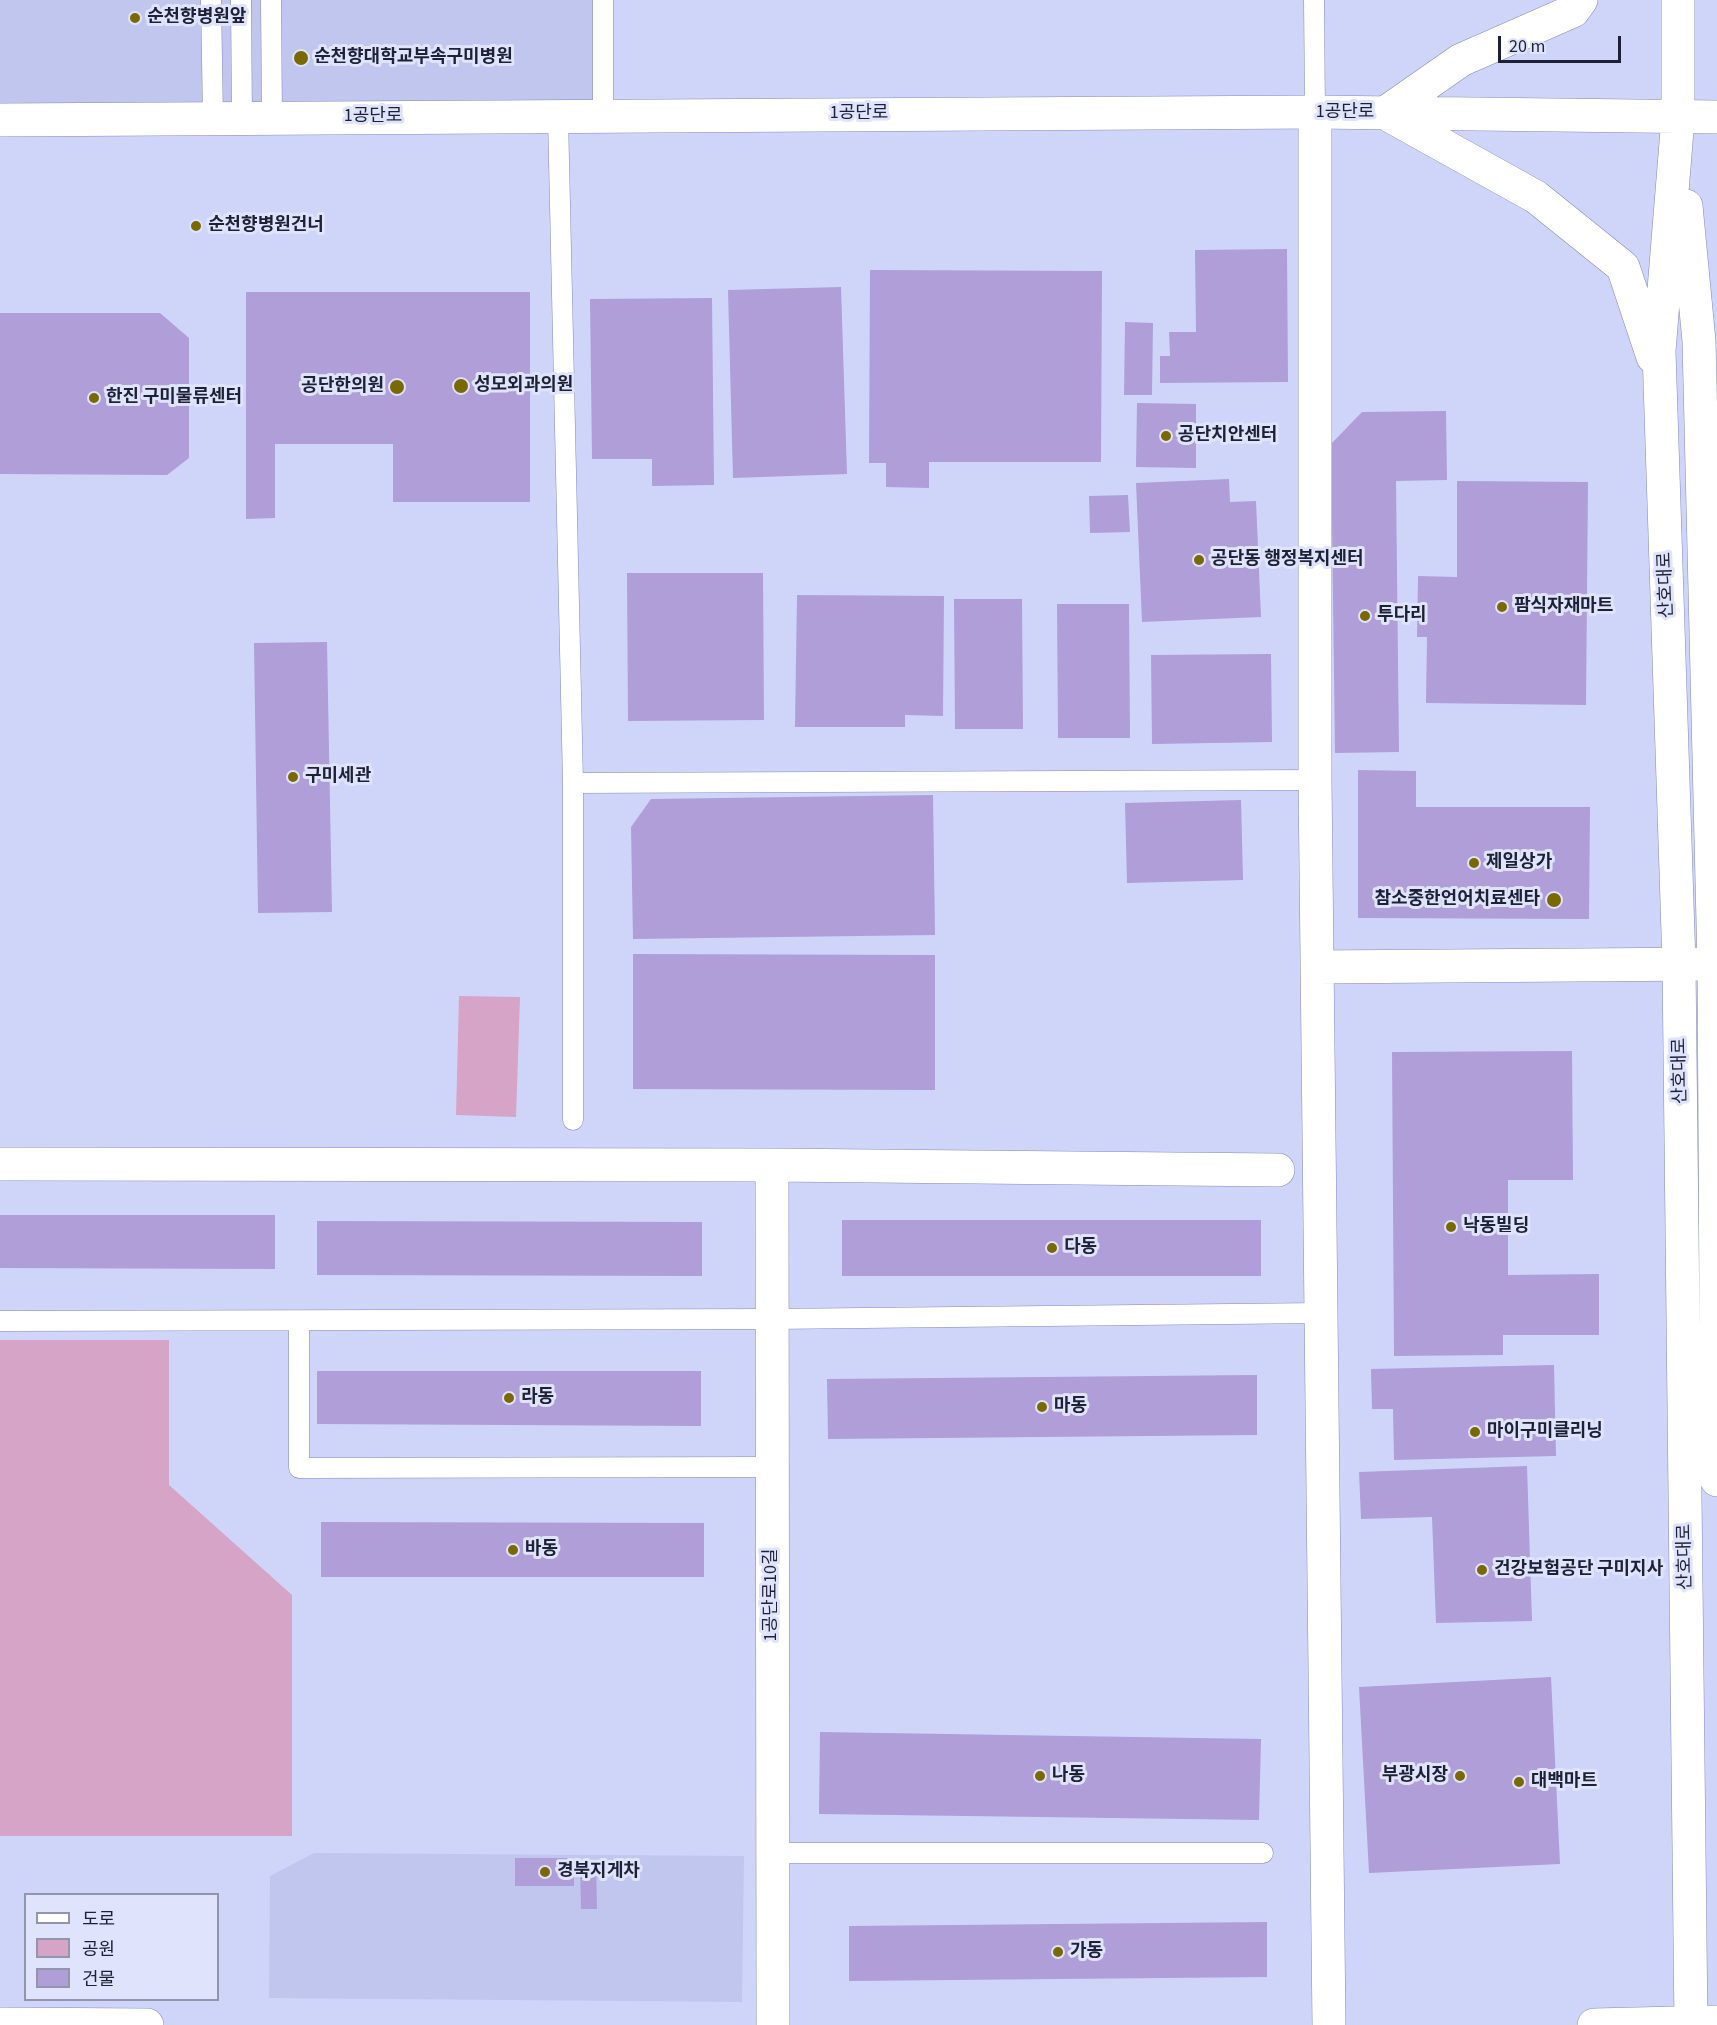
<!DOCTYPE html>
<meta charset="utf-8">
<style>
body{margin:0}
#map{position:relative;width:1717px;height:2025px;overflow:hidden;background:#cfd5f9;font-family:"Source Sans 3","Noto Sans KR",sans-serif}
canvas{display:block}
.legend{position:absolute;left:24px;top:1893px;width:195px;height:108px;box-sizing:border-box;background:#dfe3fb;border:2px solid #9295ac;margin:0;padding:8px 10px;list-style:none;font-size:18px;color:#1e2036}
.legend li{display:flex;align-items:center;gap:12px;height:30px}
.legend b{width:30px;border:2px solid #9295ac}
.scale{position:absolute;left:1498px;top:36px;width:123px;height:27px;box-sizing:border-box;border:3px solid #1e2036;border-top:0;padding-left:8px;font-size:18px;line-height:21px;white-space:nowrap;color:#1e2036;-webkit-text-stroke:4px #dfe3fb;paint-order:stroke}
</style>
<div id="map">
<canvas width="1717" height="2025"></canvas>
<ul class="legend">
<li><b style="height:8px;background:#fff"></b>도로</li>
<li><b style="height:16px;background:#d6a4c6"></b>공원</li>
<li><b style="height:16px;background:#af9ed7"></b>건물</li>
</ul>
<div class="scale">20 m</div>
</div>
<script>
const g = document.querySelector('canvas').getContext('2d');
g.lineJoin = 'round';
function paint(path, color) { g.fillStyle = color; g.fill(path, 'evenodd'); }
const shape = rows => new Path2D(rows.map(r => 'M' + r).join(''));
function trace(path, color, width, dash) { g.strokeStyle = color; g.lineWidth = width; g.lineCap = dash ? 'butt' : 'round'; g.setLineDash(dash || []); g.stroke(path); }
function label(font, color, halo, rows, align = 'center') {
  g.font = font + ' "Source Sans 3","Noto Sans KR",sans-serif'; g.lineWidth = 6; g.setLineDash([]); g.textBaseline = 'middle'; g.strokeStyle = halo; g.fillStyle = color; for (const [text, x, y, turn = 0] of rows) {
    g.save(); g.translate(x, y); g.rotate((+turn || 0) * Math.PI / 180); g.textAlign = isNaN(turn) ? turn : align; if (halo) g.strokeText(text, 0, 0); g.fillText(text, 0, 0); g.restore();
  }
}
paint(shape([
 [0,0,602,0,603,116,0,120],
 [314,1853,744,1856,742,2002,269,1998,270,1876]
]), '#c0c6ee');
paint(shape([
 [459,996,520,997,516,1117,456,1115],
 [0,1340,169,1340,169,1485,292,1595,292,1836,0,1836]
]), '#d6a4c6');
paint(shape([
 [1287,249,1288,382,1160,383,1160,356,1170,356,1169,332,1196,332,1195,250],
 [870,270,1102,271,1101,462,929,462,929,488,886,487,886,463,869,463],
 [841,287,847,474,733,478,728,290],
 [246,292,530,292,530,502,393,502,393,444,275,444,275,518,246,519],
 [712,298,714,485,652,486,652,459,592,459,590,299],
 [0,313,160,313,189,338,189,458,167,475,0,474],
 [1125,322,1153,323,1152,395,1124,395],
 [1137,403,1196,404,1196,468,1136,467],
 [1446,411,1447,480,1396,481,1399,752,1335,753,1331,444,1362,412],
 [1229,479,1230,502,1256,501,1261,617,1142,622,1136,483],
 [1457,481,1588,482,1586,705,1426,703,1427,637,1417,637,1418,576,1457,577],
 [1128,495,1130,532,1090,533,1089,496],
 [627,573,763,573,764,720,628,721],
 [797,595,944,596,943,716,905,715,905,727,795,727],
 [954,599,1022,599,1023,729,955,729],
 [1057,604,1129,604,1130,738,1058,738],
 [327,642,332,912,258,913,254,643],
 [1271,654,1272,742,1152,744,1151,655],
 [1358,770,1416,771,1416,807,1590,807,1589,919,1358,918],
 [933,795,935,935,633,939,631,827,651,799],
 [1241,800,1243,880,1127,883,1125,803],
 [633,954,935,955,935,1090,633,1089],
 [1572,1051,1573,1180,1508,1180,1508,1275,1599,1274,1599,1335,1503,1335,1503,1355,1394,1356,1392,1052],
 [0,1215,275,1215,275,1269,0,1268],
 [842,1220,1261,1220,1261,1276,842,1276],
 [317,1221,702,1222,702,1276,317,1275],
 [1554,1365,1556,1456,1394,1460,1393,1409,1372,1409,1371,1369],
 [317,1371,701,1371,701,1426,317,1424],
 [1257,1375,1257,1435,828,1439,827,1379],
 [1527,1466,1532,1621,1436,1623,1432,1517,1361,1519,1359,1472],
 [321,1522,704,1523,704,1577,321,1577],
 [1551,1677,1560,1864,1369,1873,1359,1687],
 [820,1732,1261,1739,1259,1820,819,1814],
 [515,1858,574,1858,574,1886,515,1886],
 [596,1862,597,1909,581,1909,580,1863],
 [1267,1922,1267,1977,849,1981,849,1926]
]), '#af9ed7');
const lane = shape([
 [211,0,213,118],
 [241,0,242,118],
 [271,0,272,117],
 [603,0,603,116],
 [1314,0,1315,112],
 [558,116,573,783,573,1120],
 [573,783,1315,780],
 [0,1321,772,1319,1321,1313],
 [299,1321,299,1468,772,1467],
 [773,1853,1263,1853]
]);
const street = shape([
 [1315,112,1315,780,1329,2025],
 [1317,967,1708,964],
 [0,1164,772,1165,1278,1170],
 [772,1165,773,2025],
 [0,2024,147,2025],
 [1594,2025,1717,2022]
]);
const secondary = shape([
 [1581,0,1573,11,1461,60,1385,113,1536,197,1623,267,1653,357],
 [1678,0,1678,118,1659,351,1679,964,1691,2025],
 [0,120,1315,112,1717,117],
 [1686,206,1699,341,1714,964,1717,1480]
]);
trace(lane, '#8289c1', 21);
trace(street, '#8289c1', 34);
trace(secondary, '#8289c1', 34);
trace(lane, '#fff', 20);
trace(street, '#fff', 33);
trace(secondary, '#fff', 33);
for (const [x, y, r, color] of [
 [135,18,6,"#7a6900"],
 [301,58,8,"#7a6900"],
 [196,226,6,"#7a6900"],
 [461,386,8,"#7a6900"],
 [397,387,8,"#7a6900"],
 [94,398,6,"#7a6900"],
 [1166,436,6,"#7a6900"],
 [1199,560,6,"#7a6900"],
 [1502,607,6,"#7a6900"],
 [1365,616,6,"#7a6900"],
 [293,777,6,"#7a6900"],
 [1474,863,6,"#7a6900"],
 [1554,900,8,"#7a6900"],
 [1451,1227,6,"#7a6900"],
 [1052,1248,6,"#7a6900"],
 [509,1398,6,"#7a6900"],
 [1042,1407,6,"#7a6900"],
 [1475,1432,6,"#7a6900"],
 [513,1550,6,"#7a6900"],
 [1482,1570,6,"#7a6900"],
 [1040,1776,6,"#7a6900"],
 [1460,1776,6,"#7a6900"],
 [1519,1782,6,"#7a6900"],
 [545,1872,6,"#7a6900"],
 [1058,1952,6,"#7a6900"]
]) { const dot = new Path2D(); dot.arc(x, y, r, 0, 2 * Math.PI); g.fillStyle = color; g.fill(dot); trace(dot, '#dfe3fb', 2); }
label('bold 18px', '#1e2036', '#dfe3fb', [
 ["순천향병원앞",147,18],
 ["순천향대학교부속구미병원",314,58],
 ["순천향병원건너",208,226],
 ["성모외과의원",474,386],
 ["공단한의원",384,387,"right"],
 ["한진 구미물류센터",106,398],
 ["공단치안센터",1178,436],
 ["공단동 행정복지센터",1211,560],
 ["팜식자재마트",1514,607],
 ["투다리",1377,616],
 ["구미세관",305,777],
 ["제일상가",1486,863],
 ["참소중한언어치료센타",1540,900,"right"],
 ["낙동빌딩",1463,1227],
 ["다동",1064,1248],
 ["라동",521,1398],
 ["마동",1054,1407],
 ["마이구미클리닝",1487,1432],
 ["바동",525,1550],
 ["건강보험공단 구미지사",1494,1570],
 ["나동",1052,1776],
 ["부광시장",1448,1776,"right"],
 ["대백마트",1531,1782],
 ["경북지게차",557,1872],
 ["가동",1070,1952]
], 'left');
label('18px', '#1e2036', '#dfe3fb', [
 ["1공단로",1345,113],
 ["1공단로",859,114],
 ["1공단로",373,117],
 ["산호대로",1667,585,-92],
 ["산호대로",1681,1071,-91],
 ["산호대로",1686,1557,-91],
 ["1공단로10길",772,1595,-90]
]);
</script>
